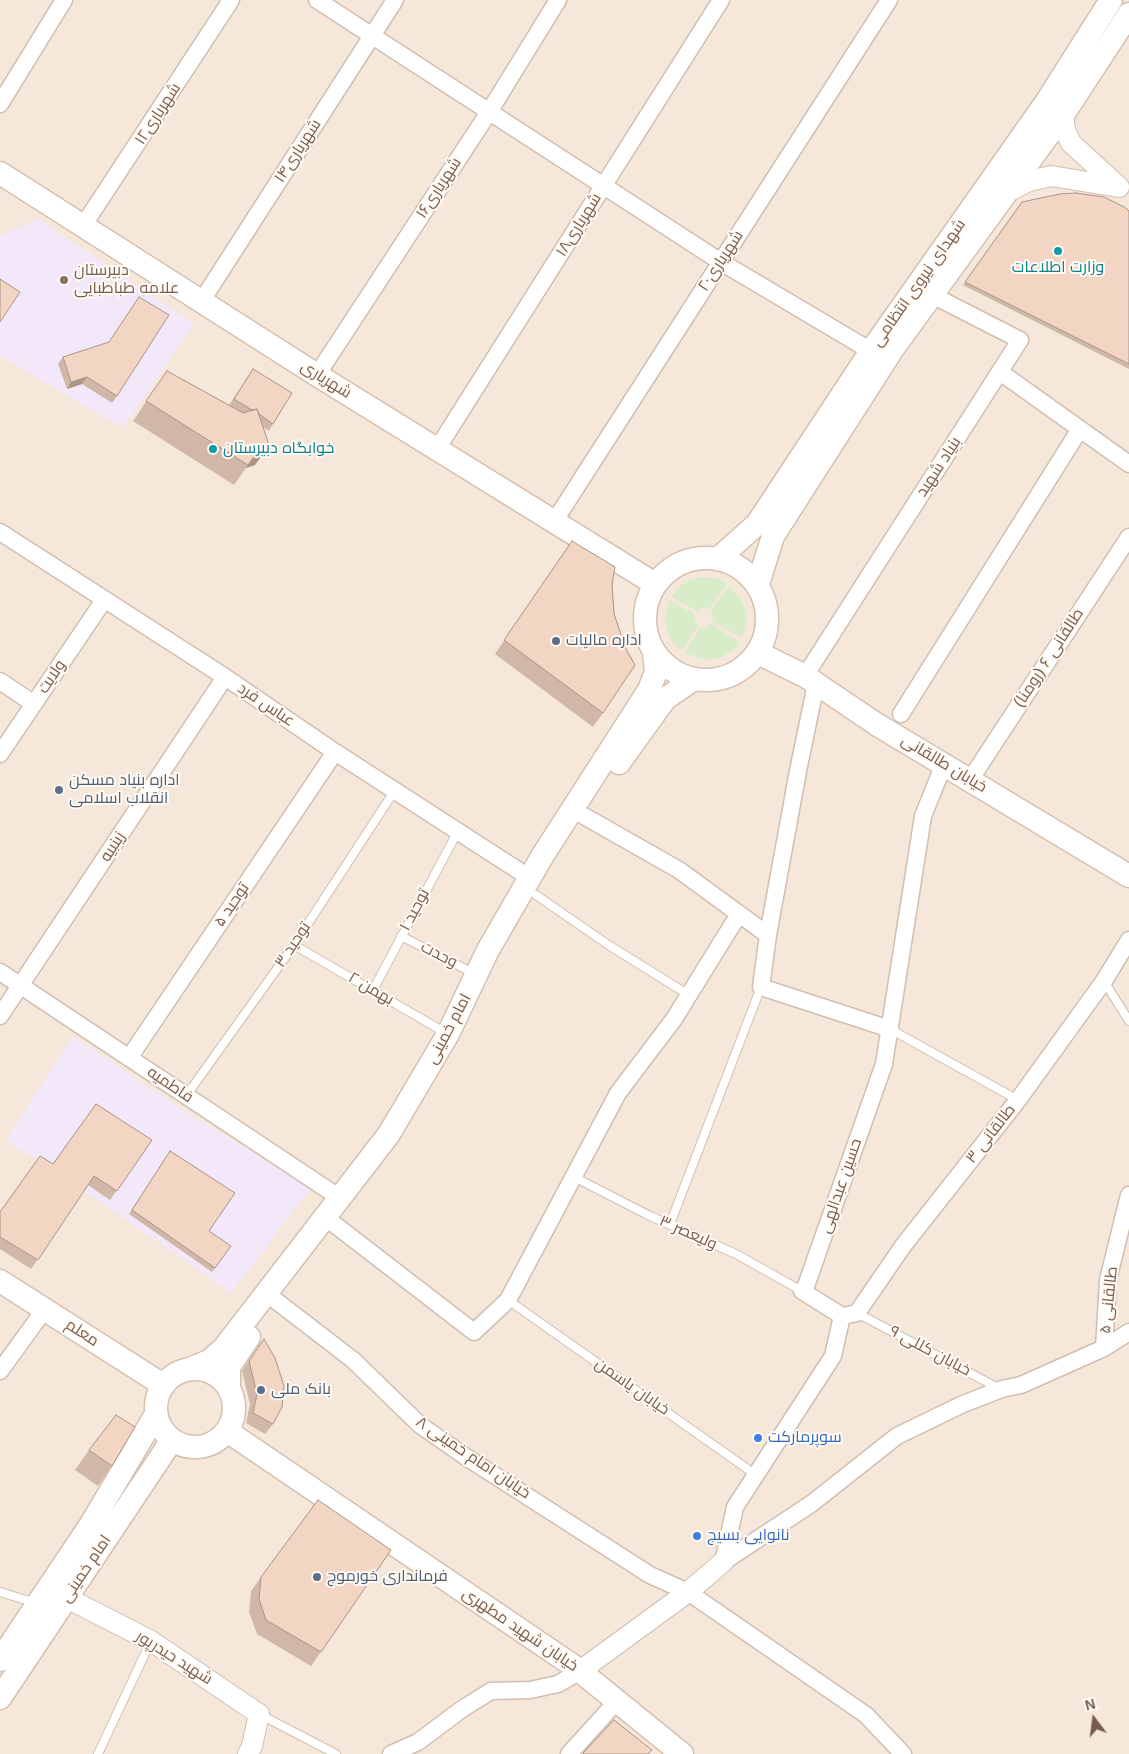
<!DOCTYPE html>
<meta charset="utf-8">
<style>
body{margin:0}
#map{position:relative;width:1129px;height:1754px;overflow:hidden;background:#fdf6ec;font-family:Arial,sans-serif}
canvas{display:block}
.north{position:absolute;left:1069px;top:1694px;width:50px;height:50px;-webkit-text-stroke:4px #fffaf3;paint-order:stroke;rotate:345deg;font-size:14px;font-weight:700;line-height:20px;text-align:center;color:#7a5c4d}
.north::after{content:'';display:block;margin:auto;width:18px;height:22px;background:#7a5c4d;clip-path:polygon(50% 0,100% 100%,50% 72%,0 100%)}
</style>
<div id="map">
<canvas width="1129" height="1754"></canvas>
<div class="north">N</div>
</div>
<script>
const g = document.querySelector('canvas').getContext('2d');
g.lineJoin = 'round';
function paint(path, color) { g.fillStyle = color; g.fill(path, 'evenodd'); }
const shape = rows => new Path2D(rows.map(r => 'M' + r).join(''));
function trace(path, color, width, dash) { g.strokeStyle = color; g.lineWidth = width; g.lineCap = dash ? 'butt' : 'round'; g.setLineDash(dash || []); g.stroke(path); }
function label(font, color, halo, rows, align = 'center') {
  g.font = font + ' Arial,Cairo,sans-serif'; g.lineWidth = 4; g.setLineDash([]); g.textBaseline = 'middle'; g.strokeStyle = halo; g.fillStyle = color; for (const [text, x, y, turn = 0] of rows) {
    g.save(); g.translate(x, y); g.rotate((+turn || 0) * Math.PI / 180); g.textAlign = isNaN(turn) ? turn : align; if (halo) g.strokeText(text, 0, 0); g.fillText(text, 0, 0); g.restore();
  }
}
paint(shape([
 [0,0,1129,0,1129,1754,0,1754]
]), '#f5e8da');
paint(shape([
 [39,219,194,324,123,428,0,356,0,236],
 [73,1036,183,1110,311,1188,231,1293,115,1212,6,1140]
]), '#f3e8fa');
paint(shape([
 [700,577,716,578,727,584,709,609,702,608,697,611,671,597,681,585,690,580],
 [729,587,740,597,746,611,746,629,741,637,712,622,713,615,711,610],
 [669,600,694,614,695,621,698,626,682,650,674,644,669,636,666,625,665,618],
 [711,624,739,642,737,647,732,651,719,658,706,660,685,653,700,628,708,627]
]), '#d8ecc9');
const service = shape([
 [536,895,610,946,689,995],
 [401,936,475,974],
 [294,945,446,1033],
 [1104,981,1129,1021],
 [373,990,458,831],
 [890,1029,1018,1100],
 [186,1096,294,945,395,790],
 [574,1177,650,1216,736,1254,802,1291],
 [670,1224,761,987],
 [508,1300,756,1475],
 [857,1313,1000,1389],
 [0,1592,36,1603],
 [261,1715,336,1754],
 [98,1754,150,1643]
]);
const minor = shape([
 [317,0,721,262,871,351],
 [0,104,64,0],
 [83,226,231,0],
 [201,302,395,0],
 [1000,372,1129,464],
 [317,375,489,112,558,0],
 [437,449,721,0],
 [554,522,889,0],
 [0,532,225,677,335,752,530,878],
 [805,676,1020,340,932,295],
 [0,681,34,704],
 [816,684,798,771,768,935,761,987,890,1029],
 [901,714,1080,429],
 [0,754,104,600],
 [970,780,1129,537],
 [584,816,679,870,768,935],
 [0,972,340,1198],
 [0,1016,225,677],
 [129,1058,335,752],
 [334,1224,474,1332,508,1300,618,1093,674,1019,739,914],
 [275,1300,353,1360,420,1425,466,1457,650,1575,688,1592,866,1715,903,1754],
 [842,1316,857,1313,903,1246,1018,1100,1104,981,1129,940],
 [1104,1348,1108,1280,1129,1195],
 [0,1371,45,1309],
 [723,1562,735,1507,833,1356,842,1316,802,1291,806,1286,884,1064,923,816,944,764],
 [723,1562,811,1504,897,1436,963,1404,1002,1389,1021,1385,1104,1348,1129,1332],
 [391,1754,418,1742,462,1709,491,1691,530,1690,558,1684,580,1671],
 [569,1754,617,1701]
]);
const tertiary = shape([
 [1063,115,1065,130,1071,143,1119,187],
 [1009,191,1029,181,1051,176,1119,187],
 [51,1592,67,1598,151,1641,259,1714,252,1746,248,1754],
 [580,1671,688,1592,723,1562]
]);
const secondary = shape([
 [0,173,317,375,655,584],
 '645 619a61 61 0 1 1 122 0a61 61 0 1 1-122 0Z',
 [719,558,757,524,871,351,1047,101,1111,0],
 [758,584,773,536,892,350,1063,115,1129,14],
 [758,653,805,676,876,724,1129,876],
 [619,763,665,699,694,679],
 [0,1281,163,1385],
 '156 1408a39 39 0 1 1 78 0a39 39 0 1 1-78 0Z',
 [189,1369,209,1361,224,1348,389,1134,448,1034,488,950,543,855,649,690,656,672,654,653],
 [229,1387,229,1367,249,1337],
 [227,1431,575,1667,682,1754],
 [0,1660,91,1524,156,1414],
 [0,1698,172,1440]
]);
trace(service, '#d1beb0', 10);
trace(minor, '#d1beb0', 19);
trace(tertiary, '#d1beb0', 22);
trace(secondary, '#d6c0b0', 25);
trace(service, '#fff', 8);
trace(minor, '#fff', 16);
trace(tertiary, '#fff', 20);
trace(secondary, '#fff', 22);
paint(shape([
 [1022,202,1129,211,1129,369,963,285],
 [63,357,117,396,112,403,82,384,67,389,58,364],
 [253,369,273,424,269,431,263,427,269,445,255,465,246,468,234,485,133,421,167,371,229,405],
 [572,541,612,584,614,614,626,649,603,713,593,727,495,654],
 [152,1140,110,1200,88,1185,31,1269,0,1249,0,1212,53,1164],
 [170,1151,209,1231,231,1246,212,1272,129,1214],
 [264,1339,273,1424,265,1434,246,1423,250,1404,242,1371],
 [89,1450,112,1466,98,1486,75,1470],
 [391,1550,311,1666,257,1634,249,1612,251,1591,261,1577]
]), '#d1b7a8');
paint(shape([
 [87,377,82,384,67,389,71,382],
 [269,445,255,465,246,468,260,448]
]), '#aa9588');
const building = shape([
 [1076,193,1104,197,1124,207,1129,211,1129,364,965,282,1022,202,1060,194,1076,193],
 [0,279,20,292,0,322,0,279],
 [139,297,169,315,117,396,87,377,71,382,63,357,109,342,139,297],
 [253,369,292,393,273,424,259,414,257,409,252,410,234,399,253,369],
 [167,371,243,413,257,409,269,445,260,448,248,465,146,401,167,371],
 [572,541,615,567,612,584,614,614,626,649,635,665,603,713,504,640,572,541],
 [96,1104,152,1140,117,1191,94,1176,38,1260,0,1237,0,1212,40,1156,53,1164,96,1104],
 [170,1151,235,1193,209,1231,231,1246,215,1268,132,1210,170,1151],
 [264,1339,275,1358,284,1386,282,1407,273,1424,253,1413,257,1394,249,1361,264,1339],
 [116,1415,135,1427,112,1466,89,1450,116,1415],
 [318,1500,391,1550,321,1652,266,1620,259,1599,261,1577,318,1500],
 [614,1720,652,1750,648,1754,584,1754,583,1753,614,1720]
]);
paint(building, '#f3d5c3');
trace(building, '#aa9588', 1);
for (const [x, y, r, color] of [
 [1058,251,5,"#0f9aa8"],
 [64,280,5,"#8d6e63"],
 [213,449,5,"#0f9aa8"],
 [556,641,5,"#5c6f8a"],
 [59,790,5,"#5c6f8a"],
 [261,1390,5,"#5c6f8a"],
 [758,1438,5,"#3f7fe0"],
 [697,1536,5,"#3f7fe0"],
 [317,1577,5,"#5c6f8a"]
]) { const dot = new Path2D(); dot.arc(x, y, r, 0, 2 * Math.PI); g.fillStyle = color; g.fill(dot); trace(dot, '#fffaf3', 2); }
label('16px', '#7a5c4d', '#fffaf3', [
 ["شهریاری۱۲",158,114,-57],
 ["شهریاری۱۴",298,151,-57],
 ["شهریاری۱۶",439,188,-57],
 ["شهریاری۱۸",579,225,-58],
 ["شهریاری۲۰",721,261,-57],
 ["شهدای نیروی انتظامی",919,283,-55],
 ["شهریاری",326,380,32],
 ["بنیاد شهید",939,467,-57],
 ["طالقانی ۶ (رومنا)",1049,658,-57],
 ["ولایت",52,677,-56],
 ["عباس فرد",266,705,34],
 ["خیابان طالقانی",944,764,31],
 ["زینبیه",113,847,-57],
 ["توحید ۵",232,905,-56],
 ["توحید ۱",415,910,-62],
 ["توحید ۳",293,945,-56],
 ["وحدت",439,955,27],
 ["بهمن ۲",371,989,30],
 ["امام خمینی",449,1029,-62],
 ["فاطمیه",170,1085,34],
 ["طالقانی ۳",991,1134,-52],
 ["حسین عبدالهی",841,1186,-71],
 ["ولیعصر ۳",688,1233,24],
 ["طالقانی ۵",1109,1300,-84],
 ["معلم",82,1333,33],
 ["خیابان کللی ۹",930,1351,28],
 ["خیابان یاسمن",632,1387,35],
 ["خیابان امام خمینی ۸",473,1458,34],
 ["امام خمینی",86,1569,-56],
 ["خیابان شهید مطهری",520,1630,34],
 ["شهید حیدرپور",174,1658,32]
]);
label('16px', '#0d838f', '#fffaf3', [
 ["وزارت اطلاعات",1058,268],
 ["خوابگاه دبیرستان",223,449,"left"]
]);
label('16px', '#785e54', '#fffaf3', [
 ["دبیرستان",74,271],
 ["علامه طباطبایی",74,289]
], 'left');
label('16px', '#4e5e75', '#fffaf3', [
 ["اداره مالیات",566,641],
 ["اداره بنیاد مسکن",69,781],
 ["انقلاب اسلامی",69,799],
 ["بانک ملی",271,1390],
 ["فرمانداری خورموج",327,1577]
], 'left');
label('16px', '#366cbe', '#fffaf3', [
 ["سوپرمارکت",768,1438],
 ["نانوایی بسیج",707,1536]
], 'left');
</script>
